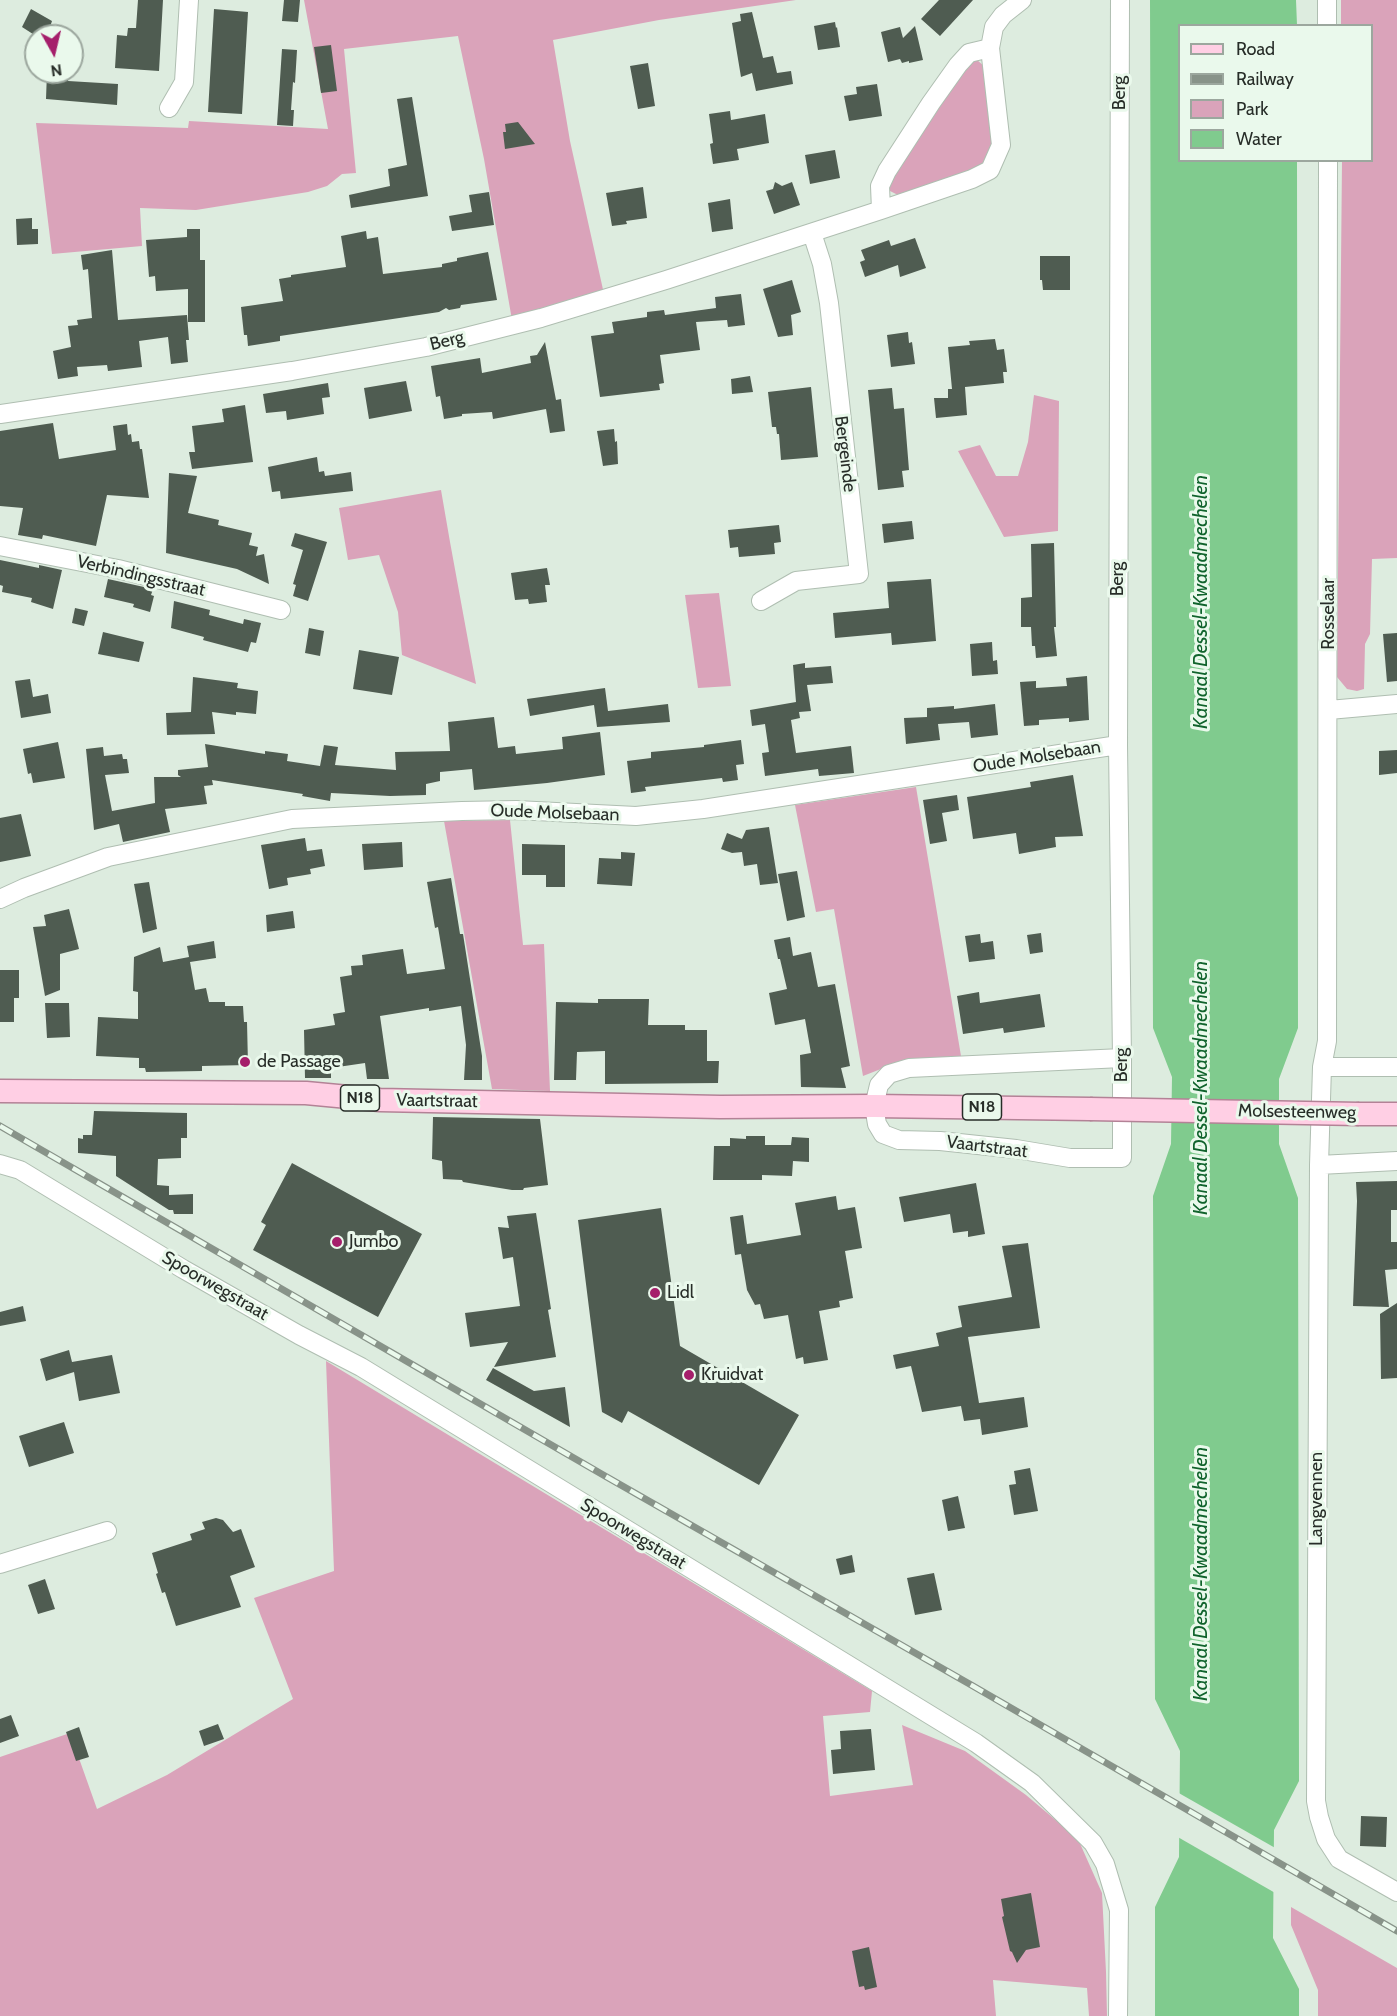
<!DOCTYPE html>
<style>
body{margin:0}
#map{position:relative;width:1397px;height:2016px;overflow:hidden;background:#ddecdf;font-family:Cabin,sans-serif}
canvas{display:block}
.legend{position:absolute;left:1178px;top:24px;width:195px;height:138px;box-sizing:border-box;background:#eaf9ec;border:2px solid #9ca79e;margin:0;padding:8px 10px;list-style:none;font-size:18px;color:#272d28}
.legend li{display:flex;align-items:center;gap:12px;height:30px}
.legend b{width:30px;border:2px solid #9ca79e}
.north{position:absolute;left:24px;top:24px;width:60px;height:60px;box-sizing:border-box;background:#eaf9ec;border:2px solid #9ca79e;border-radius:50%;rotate:172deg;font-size:16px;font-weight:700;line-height:24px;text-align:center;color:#272d28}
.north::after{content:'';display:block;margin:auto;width:21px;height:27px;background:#a51f6b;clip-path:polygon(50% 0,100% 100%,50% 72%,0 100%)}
</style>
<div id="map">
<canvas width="1397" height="2016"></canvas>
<ul class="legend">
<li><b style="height:8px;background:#ffcfe4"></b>Road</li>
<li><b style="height:8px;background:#889389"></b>Railway</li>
<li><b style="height:16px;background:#daa3ba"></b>Park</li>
<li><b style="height:16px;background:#80cb8e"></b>Water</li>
</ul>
<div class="north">N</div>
</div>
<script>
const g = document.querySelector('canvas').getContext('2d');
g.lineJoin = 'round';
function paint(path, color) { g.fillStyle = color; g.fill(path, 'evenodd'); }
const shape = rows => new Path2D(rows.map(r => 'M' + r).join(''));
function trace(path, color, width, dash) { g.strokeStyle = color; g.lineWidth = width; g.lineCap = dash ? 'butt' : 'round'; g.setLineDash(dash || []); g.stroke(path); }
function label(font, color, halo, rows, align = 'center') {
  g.font = font + ' Cabin,sans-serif'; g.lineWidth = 6; g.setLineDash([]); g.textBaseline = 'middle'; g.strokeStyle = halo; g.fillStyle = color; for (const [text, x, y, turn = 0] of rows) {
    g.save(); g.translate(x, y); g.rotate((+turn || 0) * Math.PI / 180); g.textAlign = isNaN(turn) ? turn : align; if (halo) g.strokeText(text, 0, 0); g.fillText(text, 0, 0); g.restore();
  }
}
paint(shape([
 [304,0,796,0,659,20,553,40,570,141,604,294,512,320,484,159,458,36,344,49,356,173,342,174,327,186,308,192,196,210,140,208,142,246,52,254,36,123,188,128,189,121,328,129],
 [1341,0,1397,0,1397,558,1372,559,1370,634,1365,644,1364,689,1357,691,1347,689,1337,677,1342,161,1372,160,1372,26,1341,25],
 [977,60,984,66,994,141,980,168,902,197,888,190,890,181,968,65],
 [1034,395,1059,401,1058,531,1004,537,958,451,980,445,996,476,1018,476,1028,442],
 [441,490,450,542,476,684,402,655,398,612,379,555,348,560,339,508],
 [719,593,731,686,698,688,685,595],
 [916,787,961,1056,910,1061,886,1067,863,1076,834,909,816,912,795,805],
 [510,820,523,945,544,944,550,1091,492,1089,444,821],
 [326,1361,872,1691,870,1712,823,1716,830,1796,913,1785,902,1725,965,1751,1026,1795,1078,1839,1102,1893,1106,1972,1107,2016,1089,2016,1087,1988,993,1980,996,2016,0,2016,0,1757,70,1733,97,1809,167,1775,293,1699,254,1598,334,1571],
 [1291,1907,1397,1968,1397,2016,1318,2016,1318,1990,1291,1925]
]), '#daa3ba');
paint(shape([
 [1150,0,1296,0,1297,25,1180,26,1180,160,1297,161,1298,1028,1279,1079,1279,1144,1298,1198,1299,1781,1274,1830,1273,1938,1299,1989,1299,2016,1155,2016,1155,1907,1179,1857,1180,1751,1155,1699,1153,1196,1171,1144,1172,1077,1153,1028]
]), '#80cb8e');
paint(shape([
 [1177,1792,1277,1849,1277,1894,1176,1836]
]), '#ddecdf');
paint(shape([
 [138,0,163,0,159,71,115,68,117,35,127,36,128,28,136,28],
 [284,0,300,0,298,22,282,21],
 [939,0,973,0,940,36,921,19],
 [31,9,52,21,47,36,36,36,22,27],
 [214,9,248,12,242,114,208,112],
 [752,12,763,58,773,56,777,73,791,71,793,84,756,91,752,73,741,77,732,23,741,21,740,14],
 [835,22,836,28,837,27,840,47,818,50,814,26],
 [915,26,923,60,909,63,909,61,902,63,900,59,888,62,881,32,900,27,903,38],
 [331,45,337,91,321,93,314,47],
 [282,49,297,50,295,83,293,82,291,110,294,110,293,126,277,125],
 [648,63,655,106,638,109,630,66],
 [47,72,69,72,68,81,118,84,117,105,46,99],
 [877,84,882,116,849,121,844,96,857,94,856,87],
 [412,97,428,196,351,208,349,195,390,186,388,169,407,165,397,99],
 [730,111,731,120,765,114,769,143,737,149,739,160,713,164,710,144,713,143,709,114],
 [518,122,535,144,505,149,503,132,506,132,505,124],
 [835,150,840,178,810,184,805,155],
 [775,182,782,186,792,182,800,205,774,214,766,191,773,189],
 [643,187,647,218,626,221,627,224,612,226,606,193],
 [489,192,494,225,452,231,449,216,472,212,469,195],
 [730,199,733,229,712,232,708,203],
 [32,218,32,229,38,229,38,244,17,245,16,219],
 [187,229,200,229,200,260,205,260,205,322,188,322,188,289,156,291,155,276,149,277,146,240,187,237],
 [366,231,367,239,378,237,383,274,442,267,442,264,457,261,457,258,488,252,497,300,461,305,460,308,449,310,446,308,439,312,280,336,280,341,248,346,247,335,244,335,241,307,283,301,279,279,291,277,291,275,346,267,341,236],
 [915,238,926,268,900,277,898,265,865,277,860,262,865,260,861,250,889,240,891,246],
 [112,250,118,320,187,315,189,340,186,340,188,362,171,364,168,337,139,341,142,367,108,371,107,365,77,367,78,376,58,379,53,351,71,347,68,326,78,325,77,320,92,318,88,269,83,270,81,255],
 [1040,256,1070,256,1070,290,1043,290,1042,280,1040,280],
 [792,280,801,312,791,315,793,335,778,337,763,289],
 [741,294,745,325,728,327,727,320,696,322,700,350,660,355,664,383,659,384,660,390,600,397,591,336,614,333,612,322,647,317,647,312,664,310,665,315,716,308,715,297],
 [908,332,909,343,912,342,915,364,891,367,887,335],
 [995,339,997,350,1004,349,1007,372,1003,372,1004,383,965,387,967,415,936,418,934,398,948,398,948,389,952,389,948,347,970,345,969,341],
 [545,342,556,400,561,399,565,431,550,433,546,409,493,419,492,412,462,414,462,416,444,419,440,396,436,397,431,366,480,358,482,373,531,363,530,356,537,355],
 [750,376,753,392,732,394,731,379],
 [406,381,412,411,369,419,364,388],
 [328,383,330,397,322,398,324,414,287,420,286,411,266,413,263,394],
 [811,387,818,457,781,460,779,434,777,434,776,427,772,427,768,392],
 [892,388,894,409,904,408,909,470,902,471,904,487,878,490,868,390],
 [245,405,253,462,192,469,189,452,195,452,192,426,224,422,222,409],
 [53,423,59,459,116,450,113,426,127,424,128,435,131,434,132,442,139,441,140,449,142,449,149,498,107,495,96,546,43,535,42,539,18,535,23,508,0,506,0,431],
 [614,429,615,442,617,441,618,464,603,466,597,431],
 [317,457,319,472,324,471,325,476,351,472,353,491,281,499,280,491,272,492,268,467],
 [169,473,197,476,188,513,219,520,218,525,252,533,249,545,258,547,256,556,264,554,269,584,237,569,166,553],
 [912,521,914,539,884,543,882,524],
 [779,525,781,542,774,543,775,554,739,557,738,547,730,548,728,530],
 [295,533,327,542,308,601,293,596,296,585,293,584,303,550,291,546],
 [1054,543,1056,627,1054,627,1057,656,1036,658,1035,646,1032,646,1031,627,1021,627,1021,598,1032,597,1031,544],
 [0,560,39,568,39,565,62,570,53,609,31,602,32,598,2,592,3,586,0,585],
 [547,568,550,585,545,585,547,602,529,604,528,599,515,600,511,573],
 [108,579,153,589,151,595,154,596,150,612,133,607,134,604,104,597],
 [931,579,936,641,892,645,891,633,835,638,833,613,889,608,887,582],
 [174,601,210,610,209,615,243,624,244,619,261,623,256,643,251,642,248,652,203,640,204,637,171,628],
 [75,608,88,611,84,626,72,623],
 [309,628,324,631,320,656,305,653],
 [103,632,144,642,139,662,98,654],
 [1397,633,1397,681,1387,682,1383,634],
 [992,642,993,661,997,660,998,674,972,676,970,644],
 [359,650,399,657,392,695,353,689],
 [805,663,805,668,831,666,833,683,807,685,811,711,799,712,800,718,791,720,796,753,851,746,854,773,819,776,818,769,765,776,762,753,769,752,765,724,752,726,750,710,796,702,793,665],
 [1087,676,1089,720,1069,722,1069,718,1039,720,1039,725,1024,726,1020,682,1036,681,1036,688,1067,686,1066,678],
 [193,677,238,683,237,688,258,691,256,714,236,712,236,715,212,712,215,734,167,735,166,713,191,712],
 [30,679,33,697,48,694,51,713,21,718,15,681],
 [605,688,608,711,668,704,670,722,597,727,594,705,530,716,527,699],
 [995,704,998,735,971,738,969,722,938,724,940,740,906,744,904,718,927,717,927,708,954,706,954,709],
 [494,717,498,748,515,746,516,754,563,749,562,737,600,732,605,775,547,783,474,790,472,769,440,772,440,781,426,784,426,795,390,796,331,793,330,801,302,796,303,794,212,780,213,785,204,786,207,804,165,809,170,832,123,842,119,824,94,830,86,749,103,747,104,756,122,754,123,759,127,759,129,773,105,775,112,811,155,803,154,777,181,777,178,775,178,770,208,767,205,744,265,754,265,751,288,754,287,761,320,766,324,745,338,747,335,765,396,770,395,752,450,751,448,722],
 [741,740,744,764,736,765,738,780,723,782,722,778,645,787,646,791,631,793,627,761,651,758,651,752,704,747,704,745],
 [58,742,65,778,33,783,31,773,28,774,23,749],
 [1397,750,1397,773,1379,775,1379,751],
 [1073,775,1083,836,1055,837,1056,847,1019,854,1016,833,973,839,967,797,1031,787,1030,782],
 [957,795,959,810,942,813,947,841,930,844,923,800],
 [21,814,31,856,0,862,0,818],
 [769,827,778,883,760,885,757,864,744,866,742,852,732,853,721,849,727,833,742,839,746,830],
 [305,838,307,851,322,849,325,866,310,869,311,874,287,878,288,885,269,889,261,845],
 [402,842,403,867,364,870,362,844],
 [522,844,565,845,565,887,546,887,546,875,522,875],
 [621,852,635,853,632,886,597,884,599,858,621,859],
 [797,871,805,917,787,921,778,874],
 [451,878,460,934,463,934,482,1056,482,1080,464,1080,466,1045,461,1006,429,1011,429,1008,380,1016,389,1079,367,1079,365,1063,331,1068,331,1078,305,1078,304,1030,335,1025,333,1014,345,1012,340,977,352,975,351,966,363,965,362,955,403,949,407,974,445,969,438,927,435,928,427,882],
 [149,882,157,929,143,933,134,884],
 [69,909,79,949,60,954,60,990,45,996,33,927,46,926,44,915],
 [293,911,295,928,267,932,266,915],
 [1041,933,1043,952,1030,954,1027,935],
 [980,934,981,943,993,941,995,959,969,962,965,936],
 [790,937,793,956,811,952,818,987,835,984,850,1066,841,1068,846,1088,801,1087,800,1055,811,1053,805,1019,775,1025,769,993,787,989,780,959,778,959,774,940],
 [214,941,216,958,190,962,195,990,206,988,209,1002,225,1002,225,1006,243,1006,244,1022,247,1022,248,1065,202,1066,202,1071,146,1072,145,1068,139,1068,139,1058,96,1056,98,1017,138,1019,138,992,133,991,134,957,160,947,163,962,189,957,187,946],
 [0,970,19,970,19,998,14,998,14,1022,0,1022],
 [979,992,980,1003,1040,994,1045,1027,1004,1033,1003,1028,963,1034,957,996],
 [598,999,649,999,648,1025,685,1025,685,1030,707,1030,707,1061,719,1061,718,1083,605,1084,605,1051,577,1052,576,1080,554,1080,556,1002,598,1003],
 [45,1003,69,1003,70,1037,47,1038],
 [94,1111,187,1113,187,1138,181,1138,181,1158,158,1159,157,1185,169,1186,169,1195,193,1194,193,1214,174,1214,173,1210,169,1210,116,1176,116,1156,78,1153,78,1138,83,1139,83,1135,92,1135],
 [433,1117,540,1119,548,1185,524,1188,523,1190,512,1190,463,1182,462,1180,443,1179,442,1161,432,1159],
 [746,1136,765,1136,765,1145,791,1145,792,1137,809,1138,809,1162,793,1161,792,1176,762,1175,762,1180,713,1180,714,1146,730,1146,730,1138,746,1139],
 [292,1163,422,1234,378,1317,253,1250,266,1225,261,1222],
 [1397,1181,1397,1210,1391,1210,1391,1242,1397,1242,1397,1269,1385,1270,1389,1307,1353,1306,1357,1201,1356,1182],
 [976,1183,985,1234,968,1237,968,1231,953,1233,950,1214,904,1222,899,1197],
 [836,1196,838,1210,855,1207,862,1248,845,1251,853,1298,839,1301,840,1307,819,1311,828,1360,804,1364,803,1357,796,1359,788,1315,764,1319,760,1304,755,1305,747,1290,741,1254,735,1255,730,1217,743,1215,747,1244,801,1235,795,1203],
 [661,1208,680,1346,799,1415,759,1485,628,1411,622,1423,602,1412,578,1220],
 [536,1213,551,1309,548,1310,556,1357,494,1367,508,1342,470,1347,465,1313,520,1306,513,1257,503,1259,498,1227,509,1228,507,1216],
 [1028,1243,1040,1328,968,1337,979,1403,1024,1397,1028,1427,982,1435,980,1419,964,1421,961,1406,922,1412,911,1366,896,1369,893,1355,939,1346,936,1333,962,1327,958,1306,1012,1297,1002,1246],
 [1397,1303,1397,1378,1381,1379,1380,1314],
 [23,1306,26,1321,0,1326,0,1312],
 [69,1350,72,1362,112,1355,120,1393,79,1401,74,1372,46,1381,40,1359],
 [493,1368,534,1391,565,1387,570,1427,486,1380],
 [64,1422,74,1453,29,1467,19,1436],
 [1030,1468,1038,1511,1014,1515,1009,1485,1016,1484,1014,1471],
 [958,1496,965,1528,948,1531,942,1500],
 [216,1518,223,1520,233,1532,241,1529,255,1567,230,1576,241,1607,176,1626,165,1592,162,1593,156,1574,158,1573,152,1553,192,1540,190,1534,205,1529,202,1522],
 [852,1555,855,1572,840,1575,836,1559],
 [934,1573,942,1610,915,1615,907,1578],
 [45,1579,55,1609,38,1614,28,1585],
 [11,1715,19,1736,0,1743,0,1719],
 [218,1724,224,1739,204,1746,199,1731],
 [79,1727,89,1757,76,1761,66,1732],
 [871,1729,875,1770,833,1774,831,1750,841,1749,840,1731],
 [1361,1816,1387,1817,1386,1847,1360,1846],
 [1031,1893,1040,1947,1026,1950,1017,1963,1012,1952,1010,1951,1002,1917,1004,1916,1001,1899],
 [869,1947,877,1987,865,1990,864,1986,859,1987,852,1951]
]), '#4f5c51');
const minor = shape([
 [1120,0,1118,745,1122,1058,1122,1158,1070,1158,1016,1149,940,1141,899,1140,883,1134,877,1124,874,1106,879,1085,889,1074,909,1068,1122,1058],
 [1327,0,1327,26],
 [169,108,184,82,189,0],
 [1328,160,1327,1041,1322,1067,1319,1165,1316,1801,1319,1817,1326,1839,1339,1859,1397,1892],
 [881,210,880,186,887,171,931,103,958,65,969,53,990,48,994,27,1003,15,1022,0],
 [0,414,292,371,426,347,541,318,666,280,881,210,972,179,990,170,1001,145,990,48],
 [0,546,118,569,281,610],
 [761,601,796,581,859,574,829,303,822,264,812,233],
 [1329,710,1397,704],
 [0,899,24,888,108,857,292,819,462,811,516,810,636,816,703,809,1118,745],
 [1322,1067,1397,1067],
 [0,1164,20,1170,183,1269,299,1335,361,1367,976,1743,1032,1783,1093,1843,1105,1864,1119,1910,1118,2016],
 [1319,1165,1397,1161],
 [0,1564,107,1531]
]);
const major = shape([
 [0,1091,306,1093,380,1100,720,1107,874,1106,1090,1109],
 [1359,1114,1397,1114]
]);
trace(minor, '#afbeb1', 20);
trace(major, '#b38296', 25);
trace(minor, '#fff', 18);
trace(major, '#ffcfe4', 22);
const rail = shape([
 [0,1126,605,1476,973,1686,1397,1931]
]);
trace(rail, '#889389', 7);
trace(rail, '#eaf9ec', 4.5, [14]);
const majorBridge = shape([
 [1090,1109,1359,1114]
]);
trace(majorBridge, '#b38296', 25, []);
trace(majorBridge, '#ffcfe4', 22);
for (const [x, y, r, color] of [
 [245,1062,6,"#a51f6b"],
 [337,1242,6,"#a51f6b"],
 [655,1293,6,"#a51f6b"],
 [689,1375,6,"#a51f6b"]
]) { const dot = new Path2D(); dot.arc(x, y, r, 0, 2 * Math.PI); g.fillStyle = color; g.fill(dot); trace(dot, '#eaf9ec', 2); }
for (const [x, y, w] of [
 [360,1098,39],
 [982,1107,39]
]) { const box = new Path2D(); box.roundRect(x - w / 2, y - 13, w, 26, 4.5); g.fillStyle = '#eaf9ec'; g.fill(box); trace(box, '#272d28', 1.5); }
label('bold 16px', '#272d28', null, [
 ["N18",360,1098],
 ["N18",982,1107]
]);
label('18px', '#272d28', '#eaf9ec', [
 ["Berg",1120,93,-90],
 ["Berg",447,341,-14],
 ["Bergeinde",845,454,83],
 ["Verbindingsstraat",141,576,13],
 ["Berg",1118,579,-90],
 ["Rosselaar",1329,614,-90],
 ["Oude Molsebaan",1037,757,-9],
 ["Oude Molsebaan",555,813,2],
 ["Berg",1122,1065,-90],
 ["Vaartstraat",437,1101,1],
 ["Molsesteenweg",1297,1112,1],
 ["Vaartstraat",987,1147,7],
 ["Spoorwegstraat",215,1286,30],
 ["Langvennen",1317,1499,-90],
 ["Spoorwegstraat",633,1534,31]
]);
label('18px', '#272d28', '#eaf9ec', [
 ["de Passage",257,1062],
 ["Jumbo",349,1242],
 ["Lidl",667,1293],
 ["Kruidvat",701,1375]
], 'left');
label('italic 20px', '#10632c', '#eaf9ec', [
 ["Kanaal Dessel-Kwaadmechelen",1201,602,-90],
 ["Kanaal Dessel-Kwaadmechelen",1201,1088,-90],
 ["Kanaal Dessel-Kwaadmechelen",1201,1574,-90]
]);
</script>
